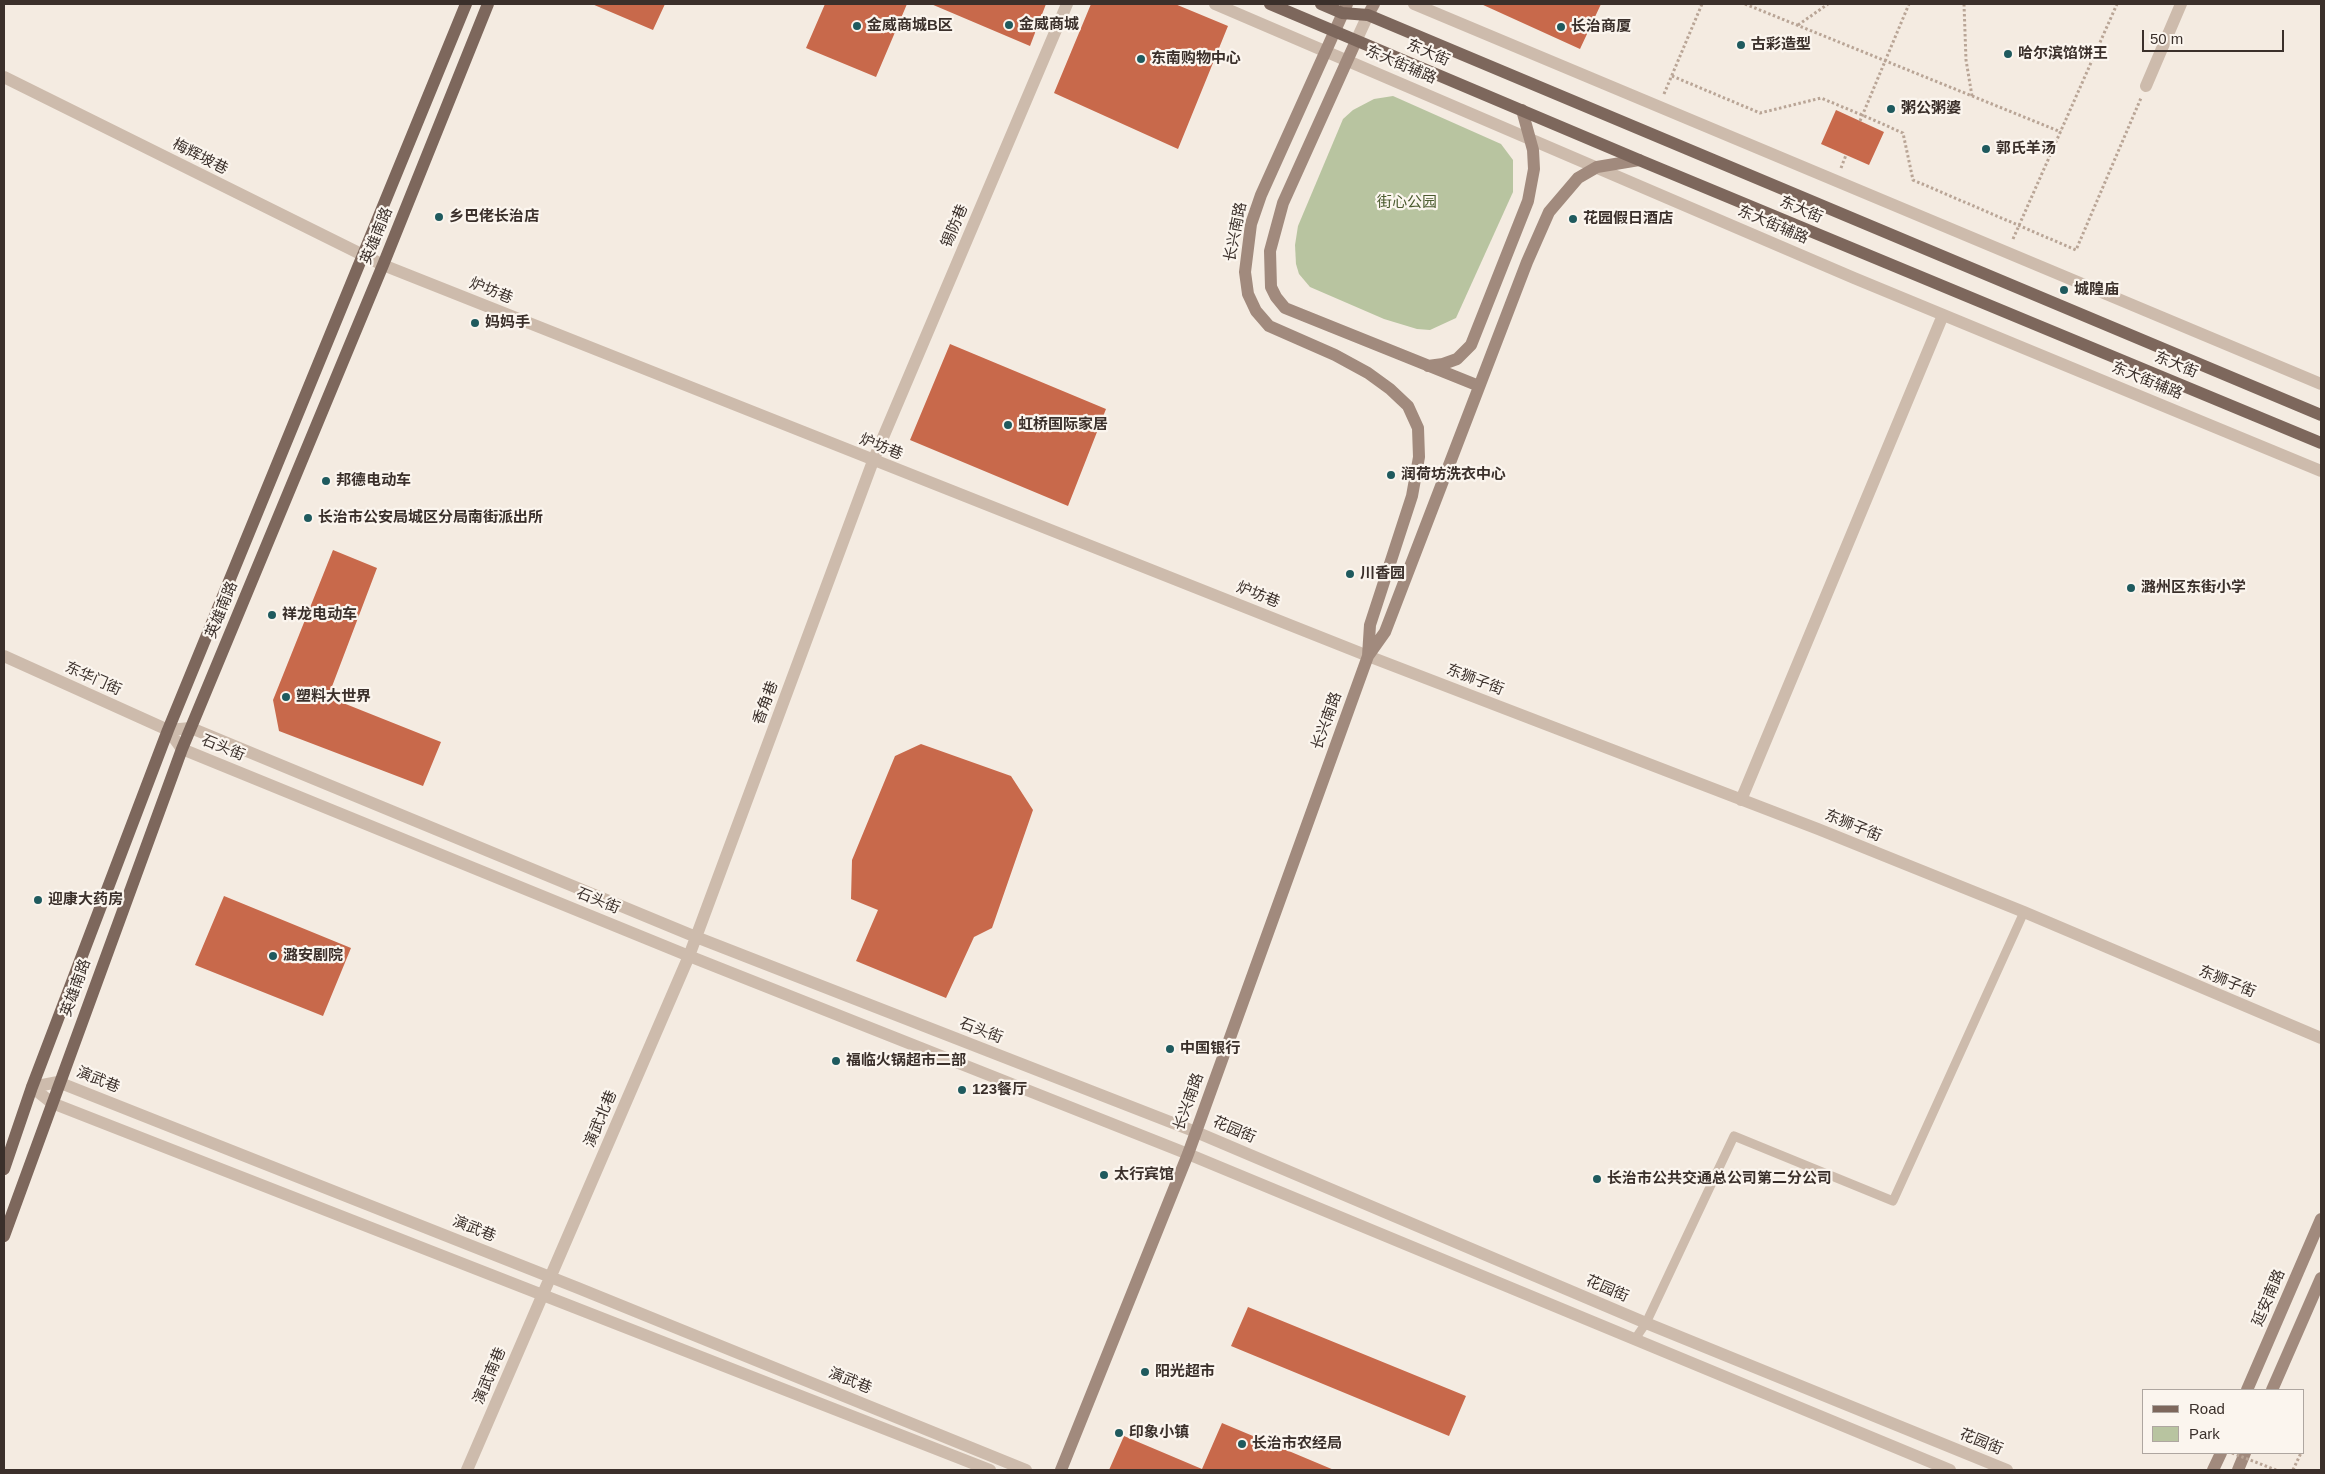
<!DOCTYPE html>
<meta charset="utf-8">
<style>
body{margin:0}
#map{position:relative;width:2325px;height:1474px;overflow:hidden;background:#f4ebe1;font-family:Arial,sans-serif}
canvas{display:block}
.frame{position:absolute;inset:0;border:5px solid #3b302b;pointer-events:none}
.legend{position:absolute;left:2142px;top:1389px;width:162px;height:65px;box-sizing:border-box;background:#fbf5ee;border:1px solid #aea6a0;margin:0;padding:6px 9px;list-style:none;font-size:15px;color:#3b302b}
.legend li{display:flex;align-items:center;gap:10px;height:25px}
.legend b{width:25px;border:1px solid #aea6a0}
.scale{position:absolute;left:2142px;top:30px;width:142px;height:22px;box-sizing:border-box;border:2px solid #3b302b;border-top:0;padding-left:6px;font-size:15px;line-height:18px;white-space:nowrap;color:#3b302b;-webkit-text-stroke:4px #fbf5ee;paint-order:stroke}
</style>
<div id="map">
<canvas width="2325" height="1474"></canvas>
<div class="frame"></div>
<ul class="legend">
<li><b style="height:6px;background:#7d675c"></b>Road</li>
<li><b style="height:14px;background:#b8c4a0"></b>Park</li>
</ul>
<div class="scale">50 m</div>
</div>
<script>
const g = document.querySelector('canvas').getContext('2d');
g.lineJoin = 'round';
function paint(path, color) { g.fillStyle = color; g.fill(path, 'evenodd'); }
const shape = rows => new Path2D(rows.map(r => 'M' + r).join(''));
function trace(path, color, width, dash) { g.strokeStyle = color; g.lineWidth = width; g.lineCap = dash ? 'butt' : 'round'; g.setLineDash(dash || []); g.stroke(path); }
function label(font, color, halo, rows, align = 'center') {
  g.font = font + ' Arial,"Noto Sans SC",sans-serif'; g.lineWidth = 4.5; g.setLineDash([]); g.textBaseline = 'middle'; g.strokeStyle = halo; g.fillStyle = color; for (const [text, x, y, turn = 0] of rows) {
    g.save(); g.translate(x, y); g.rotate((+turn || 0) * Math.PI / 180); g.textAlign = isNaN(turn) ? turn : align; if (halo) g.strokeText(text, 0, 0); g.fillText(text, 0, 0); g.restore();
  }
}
paint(shape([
 [1393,96,1501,144,1513,160,1513,192,1456,318,1430,330,1417,329,1384,319,1310,287,1299,274,1296,264,1295,245,1298,226,1343,119,1353,110,1374,99]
]), '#b8c4a0');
paint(shape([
 [592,4,665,4,653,30],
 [825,4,907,4,876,77,806,48],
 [931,4,1046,4,1030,46],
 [1091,4,1175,4,1228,26,1178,149,1054,93],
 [1481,4,1601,4,1580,49],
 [1836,110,1884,132,1869,165,1821,144],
 [950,344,1106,409,1068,506,910,440],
 [333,550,377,568,328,697,441,742,423,786,279,731,273,700],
 [921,744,1011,776,1033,810,992,928,974,937,946,998,856,961,878,910,851,899,852,860,895,756],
 [224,896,351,948,323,1016,195,965],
 [1248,1307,1466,1396,1449,1436,1231,1346],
 [1222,1423,1334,1470,1109,1470,1124,1436,1202,1469]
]), '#c8694b');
trace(shape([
 [1745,4,2061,132],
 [1964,4,1966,60,1972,96],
 [1798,25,1828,4],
 [1672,76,1760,113,1821,98,1862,115,1903,133,1913,180,2076,250,2141,98],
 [1664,94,1702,4],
 [1860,121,1909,4],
 [1841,168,1846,155],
 [2013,239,2117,4],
 [2293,1470,2301,1453]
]), '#b9a596', 3, [2.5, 2.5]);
trace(shape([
 [1635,1339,1646,1323,1734,1136,1893,1201,2024,912]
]), '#cdbbac', 9);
trace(shape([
 [1215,4,1854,278,2321,471],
 [1414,4,2321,384],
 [4,77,383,265],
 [2146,86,2181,4],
 [4,656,168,730,182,749,689,956,1188,1154,1950,1470],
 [1368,656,1818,829,2024,912,2321,1038],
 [168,730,191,728,696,937,1196,1132,1646,1323,2007,1470],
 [1741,800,1943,315],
 [32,1087,58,1082,578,1288,1026,1470],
 [32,1087,52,1103,990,1470],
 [467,1470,689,956,873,461,1067,4]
]), '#cdbbac', 12);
trace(shape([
 [1356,41,1368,15],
 [383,265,1368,656]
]), '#cdbbac', 12);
trace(shape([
 [1347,4,1261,195,1251,224,1245,272,1248,294,1256,311,1269,326,1335,355,1368,373,1390,389,1408,406,1418,428,1419,457,1412,496,1370,625,1368,656],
 [1368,15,1374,4],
 [1356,41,1283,203,1270,251,1271,287,1276,297,1285,308,1479,386],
 [1428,366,1443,364,1457,359,1471,345,1528,201,1534,169,1533,150,1522,110],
 [2247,1390,2321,1219],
 [2272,1390,2321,1278],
 [1061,1470,1188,1154,1368,656,1385,632,1527,262,1549,212,1578,178,1597,167,1639,160],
 [2213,1470,2221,1453],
 [2238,1470,2245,1453]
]), '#a18a7d', 12);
trace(shape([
 [1270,4,1639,160,2321,443],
 [1321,4,1342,13,1368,15,2321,415],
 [4,1169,32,1087,168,730,466,4],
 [4,1236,182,749,383,265,488,4]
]), '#7d675c', 12);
trace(shape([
 [2232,1453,2276,1470]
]), '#b9a596', 3, [2.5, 2.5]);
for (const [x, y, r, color] of [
 [1009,25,5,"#1f5a5e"],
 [857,26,5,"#1f5a5e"],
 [1561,27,5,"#1f5a5e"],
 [1741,45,5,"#1f5a5e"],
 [2008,54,5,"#1f5a5e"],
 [1141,59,5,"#1f5a5e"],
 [1891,109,5,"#1f5a5e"],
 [1986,149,5,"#1f5a5e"],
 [439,217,5,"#1f5a5e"],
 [1573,219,5,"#1f5a5e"],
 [2064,290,5,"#1f5a5e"],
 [475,323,5,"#1f5a5e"],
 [1008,425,5,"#1f5a5e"],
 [1391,475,5,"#1f5a5e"],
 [326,481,5,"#1f5a5e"],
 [308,518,5,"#1f5a5e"],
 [1350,574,5,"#1f5a5e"],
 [2131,588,5,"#1f5a5e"],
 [272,615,5,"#1f5a5e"],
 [286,697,5,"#1f5a5e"],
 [38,900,5,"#1f5a5e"],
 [273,956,5,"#1f5a5e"],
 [1170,1049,5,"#1f5a5e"],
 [836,1061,5,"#1f5a5e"],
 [962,1090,5,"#1f5a5e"],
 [1104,1175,5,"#1f5a5e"],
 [1597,1179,5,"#1f5a5e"],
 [1145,1372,5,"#1f5a5e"],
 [1119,1433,5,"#1f5a5e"],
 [1242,1444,5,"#1f5a5e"]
]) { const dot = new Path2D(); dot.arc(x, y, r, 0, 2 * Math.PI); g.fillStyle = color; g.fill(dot); trace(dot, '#fbf5ee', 2); }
label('bold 15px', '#3b302b', '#fbf5ee', [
 ["金威商城",1019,25],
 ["金威商城B区",867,26],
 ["长治商厦",1571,27],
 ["古彩造型",1751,45],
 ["哈尔滨馅饼王",2018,54],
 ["东南购物中心",1151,59],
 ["粥公粥婆",1901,109],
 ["郭氏羊汤",1996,149],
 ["乡巴佬长治店",449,217],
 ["花园假日酒店",1583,219],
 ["城隍庙",2074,290],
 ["妈妈手",485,323],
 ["虹桥国际家居",1018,425],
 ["润荷坊洗衣中心",1401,475],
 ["邦德电动车",336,481],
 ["长治市公安局城区分局南街派出所",318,518],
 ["川香园",1360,574],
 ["潞州区东街小学",2141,588],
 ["祥龙电动车",282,615],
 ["塑料大世界",296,697],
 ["迎康大药房",48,900],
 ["潞安剧院",283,956],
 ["中国银行",1180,1049],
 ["福临火锅超市二部",846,1061],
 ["123餐厅",972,1090],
 ["太行宾馆",1114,1175],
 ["长治市公共交通总公司第二分公司",1607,1179],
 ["阳光超市",1155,1372],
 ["印象小镇",1129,1433],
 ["长治市农经局",1252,1444]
], 'left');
label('15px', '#3b302b', '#fbf5ee', [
 ["东大街",1428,53,23],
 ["东大街辅路",1401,65,23],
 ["梅辉坡巷",200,157,27],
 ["东大街",1801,210,23],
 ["东大街辅路",1773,225,23],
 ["锡防巷",955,226,-67],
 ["长兴南路",1236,232,-79],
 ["英雄南路",377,236,-68],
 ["炉坊巷",491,291,22],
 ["东大街",2176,365,22],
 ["东大街辅路",2147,381,22],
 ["炉坊巷",881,447,22],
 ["炉坊巷",1258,595,22],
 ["英雄南路",222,610,-68],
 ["东华门街",93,679,24],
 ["东狮子街",1475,680,21],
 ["香角巷",766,703,-70],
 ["长兴南路",1327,721,-70],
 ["石头街",223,748,22],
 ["东狮子街",1853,826,22],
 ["石头街",598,901,22],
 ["东狮子街",2227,982,22],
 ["英雄南路",76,988,-70],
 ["石头街",981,1031,21],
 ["演武巷",98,1080,22],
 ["长兴南路",1189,1102,-70],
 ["演武北巷",601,1119,-67],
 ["花园街",1234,1130,23],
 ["演武巷",474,1229,22],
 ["花园街",1607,1289,23],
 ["延安南路",2269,1298,-67],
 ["演武南巷",490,1376,-67],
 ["演武巷",850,1381,22],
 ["花园街",1981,1442,22]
]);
label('15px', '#4a5a2e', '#fbf5ee', [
 ["街心公园",1407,203]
]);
</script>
